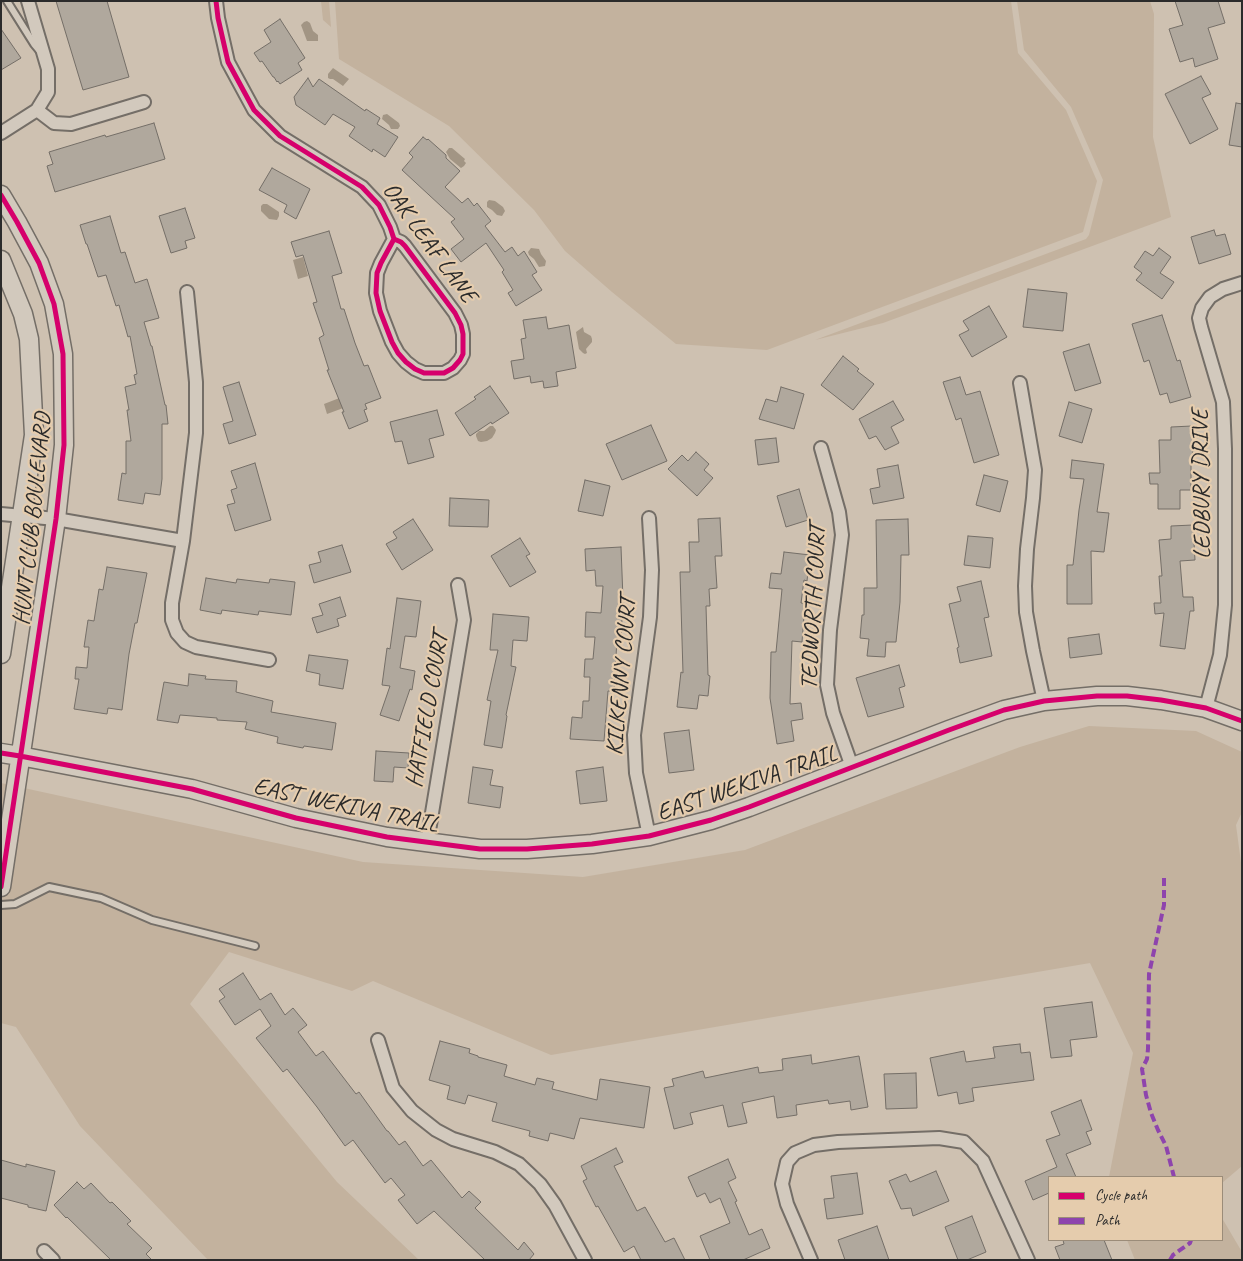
<!DOCTYPE html>
<style>
body{margin:0}
#map{position:relative;width:1243px;height:1261px;overflow:hidden;background:#cec1b1;font-family:Caveat,sans-serif}
canvas{display:block}
.frame{position:absolute;inset:0;border:2px solid #2b2b2b;pointer-events:none}
.legend{position:absolute;left:1048px;top:1176px;width:175px;height:65px;box-sizing:border-box;background:#e5ccad;border:1px solid #9b8c79;margin:0;padding:6px 9px;list-style:none;font-size:15px;color:#2b2b2b}
.legend li{display:flex;align-items:center;gap:10px;height:25px}
.legend b{width:25px;border:1px solid #9b8c79}
</style>
<div id="map">
<canvas width="1243" height="1261"></canvas>
<div class="frame"></div>
<ul class="legend">
<li><b style="height:6px;background:#d6006c"></b>Cycle path</li>
<li><b style="height:6px;background:#8e44ad"></b>Path</li>
</ul>
</div>
<script>
const g = document.querySelector('canvas').getContext('2d');
g.lineJoin = 'round';
function paint(path, color) { g.fillStyle = color; g.fill(path, 'evenodd'); }
const shape = rows => new Path2D(rows.map(r => 'M' + r).join(''));
function trace(path, color, width, dash) { g.strokeStyle = color; g.lineWidth = width; g.lineCap = dash ? 'butt' : 'round'; g.setLineDash(dash || []); g.stroke(path); }
function label(font, color, halo, rows, align = 'center') {
  g.font = font + ' Caveat,sans-serif'; g.lineWidth = 4.5; g.setLineDash([]); g.textBaseline = 'middle'; g.strokeStyle = halo; g.fillStyle = color; for (const [text, x, y, turn = 0] of rows) {
    g.save(); g.translate(x, y); g.rotate((+turn || 0) * Math.PI / 180); g.textAlign = isNaN(turn) ? turn : align; if (halo) g.strokeText(text, 0, 0); g.fillText(text, 0, 0); g.restore();
  }
}
paint(shape([
 [321,1,329,1,331,27,323,20],
 [335,1,1011,1,1018,53,1066,110,1097,181,1083,232,767,350,676,344,612,292,565,251,534,210,449,126,339,59],
 [1017,1,1150,1,1154,14,1153,137,1171,217,883,323,815,340,1086,239,1089,235,1103,180,1071,107,1024,50],
 [1089,726,1196,731,1242,752,1242,812,1236,825,1242,870,1242,1166,1222,1183,1222,1177,1109,1177,1133,1053,1090,963,551,1055,373,981,352,991,229,952,190,1004,337,1182,419,1260,208,1260,80,1126,16,1027,1,1023,1,783,363,862,583,877,745,850,1020,747],
 [1222,1213,1222,1218,1242,1252,1242,1260,1135,1260,1127,1240,1222,1240]
]), '#c3b29e');
paint(shape([
 [307,21,310,23,313,31,318,35,318,41,307,41,301,25,304,22],
 [333,68,349,79,343,86,333,79,330,79,328,78,328,74],
 [387,114,399,123,400,126,398,129,391,129,389,125,382,119,383,115],
 [449,148,452,148,465,159,464,161,466,163,464,166,461,168,450,159,446,152],
 [489,200,495,201,503,207,505,211,502,216,497,215,492,210,487,207,487,202],
 [267,204,279,212,279,216,277,220,269,219,261,211,261,206,263,204],
 [531,248,539,249,541,254,546,261,545,266,539,267,534,259,529,255,528,252],
 [303,257,308,276,298,279,293,260],
 [583,327,584,332,591,336,592,339,592,342,586,349,587,353,585,354,583,353,579,349,576,332],
 [342,397,346,407,327,414,324,404],
 [490,426,493,426,496,430,495,433,492,438,487,441,481,442,478,441,476,436,476,434,479,431,484,431]
]), '#a29584');
const building = shape([
 [56,1,107,1,129,77,83,90,56,1],
 [1175,1,1218,1,1225,23,1208,28,1218,59,1195,67,1193,58,1180,62,1169,29,1183,25,1175,1],
 [280,19,305,58,298,63,302,70,280,84,278,81,277,82,274,77,273,77,262,61,260,62,254,53,271,42,264,30,280,19],
 [1,29,21,58,1,70,1,29],
 [1201,76,1211,94,1202,98,1218,129,1190,144,1165,94,1201,76],
 [308,78,313,87,319,79,365,111,366,109,380,118,377,124,398,137,385,157,373,149,372,152,349,136,355,127,333,114,325,125,296,105,294,97,308,78],
 [1236,103,1242,104,1242,147,1229,145,1236,103],
 [154,123,165,159,55,192,47,166,53,164,49,152,105,135,106,137,154,123],
 [423,137,427,140,428,139,446,155,446,158,460,171,445,187,462,203,468,198,474,206,477,203,491,221,485,226,505,252,512,247,518,256,524,251,537,272,532,275,542,290,516,306,508,293,513,290,502,272,504,270,486,243,461,262,451,249,464,239,451,222,455,219,402,170,413,157,409,153,423,137],
 [272,168,310,189,296,219,284,212,287,205,259,190,272,168],
 [185,208,195,238,185,241,187,248,171,253,159,216,185,208],
 [110,216,121,253,125,252,135,283,147,279,159,318,144,322,151,346,152,346,165,405,166,405,168,424,162,424,162,479,160,495,145,493,143,504,118,500,122,473,126,474,126,441,131,441,127,410,129,410,125,387,136,384,134,375,137,374,130,336,128,337,119,305,116,306,106,275,98,277,87,244,86,244,80,225,110,216],
 [1214,230,1216,236,1225,234,1231,254,1199,264,1191,237,1214,230],
 [329,231,342,273,332,276,341,309,344,309,355,343,364,366,368,365,381,398,365,404,367,409,364,410,368,421,349,429,342,412,344,412,327,370,329,370,319,338,324,335,313,303,317,302,303,255,296,257,291,242,329,231],
 [1159,248,1171,257,1160,273,1174,282,1162,299,1136,280,1142,273,1134,267,1145,251,1153,256,1159,248],
 [1028,289,1067,293,1063,331,1023,327,1028,289],
 [989,306,1007,337,972,357,959,335,969,330,963,321,989,306],
 [1162,315,1177,361,1180,360,1191,397,1170,403,1167,393,1160,395,1149,360,1144,362,1132,324,1162,315],
 [546,317,548,329,569,325,576,368,556,372,558,386,544,388,543,381,531,383,530,376,514,379,511,361,524,359,521,339,526,338,523,320,546,317],
 [1089,344,1101,383,1075,391,1063,352,1089,344],
 [843,356,859,369,857,371,874,384,853,410,821,385,843,356],
 [960,377,966,395,980,391,999,455,974,463,961,418,956,420,943,382,960,377],
 [239,382,256,435,229,444,223,424,233,421,223,387,239,382],
 [490,386,509,413,492,424,491,422,470,436,455,413,476,399,474,397,490,386],
 [781,387,804,394,794,429,759,419,766,399,777,402,781,387],
 [893,401,904,420,891,427,899,443,885,450,876,436,869,439,859,419,893,401],
 [1069,402,1092,409,1082,443,1059,436,1069,402],
 [437,410,444,435,429,439,434,457,408,464,402,441,395,442,390,422,437,410],
 [651,425,667,461,622,480,606,444,651,425],
 [1192,426,1193,460,1191,460,1191,490,1180,490,1180,509,1158,509,1158,484,1150,484,1149,473,1160,473,1159,440,1171,440,1171,427,1192,426],
 [776,438,779,462,758,465,755,440,776,438],
 [696,452,709,464,704,470,713,478,697,496,668,469,682,455,688,461,696,452],
 [1072,460,1104,464,1097,512,1109,513,1104,552,1091,551,1092,604,1067,604,1067,565,1073,565,1079,510,1084,479,1070,478,1072,460],
 [255,463,271,520,235,531,227,505,235,503,231,490,237,488,231,471,255,463],
 [898,465,904,498,873,504,870,489,880,487,877,469,898,465],
 [984,475,1008,481,1000,512,976,505,984,475],
 [585,480,610,486,603,516,578,511,585,480],
 [799,489,808,520,786,527,777,496,799,489],
 [450,498,489,500,488,527,449,526,450,498],
 [720,518,722,556,715,556,717,588,709,589,710,606,706,606,708,675,710,676,708,696,699,695,697,709,677,707,681,672,683,673,680,572,690,572,689,542,699,542,698,519,720,518],
 [413,519,433,550,402,570,386,544,397,538,393,532,413,519],
 [908,519,909,555,901,555,900,602,896,642,886,642,885,657,867,656,869,639,860,638,862,615,864,615,864,588,877,588,876,520,908,519],
 [1193,525,1195,560,1180,561,1183,597,1193,597,1194,611,1190,611,1185,649,1160,646,1164,613,1155,614,1154,603,1161,603,1159,576,1162,576,1159,540,1171,539,1171,526,1193,525],
 [968,536,993,538,990,568,964,565,968,536],
 [520,538,530,554,526,556,536,572,510,587,491,556,520,538],
 [342,545,351,572,314,583,309,565,321,562,318,552,342,545],
 [621,547,623,599,621,639,617,639,614,691,608,691,604,741,570,739,572,717,582,718,583,701,589,701,590,677,584,677,585,659,593,659,595,637,585,637,586,612,601,613,603,586,596,586,595,570,586,571,585,549,621,547],
 [784,552,810,555,807,581,804,580,801,603,805,603,802,642,792,641,790,704,801,703,803,719,791,721,794,741,777,744,770,698,771,652,776,652,782,589,769,588,771,573,781,574,784,552],
 [107,567,147,573,137,623,135,623,129,654,122,710,108,708,107,714,74,709,79,679,75,679,76,667,87,668,89,647,84,647,88,620,94,621,99,589,103,590,107,567],
 [206,578,236,583,237,579,269,583,270,579,295,582,291,615,259,611,258,615,222,610,221,614,200,610,206,578],
 [981,581,989,617,984,618,992,656,960,663,957,648,959,647,949,604,961,601,957,587,981,581],
 [340,597,346,616,337,619,339,626,317,633,312,618,323,615,319,604,340,597],
 [397,598,421,601,416,637,405,636,400,668,415,671,412,690,410,689,399,721,380,715,390,686,382,685,387,648,390,649,397,598],
 [493,614,529,617,527,641,513,640,511,666,516,667,506,715,507,716,502,748,484,745,491,701,487,700,498,650,490,650,493,614],
 [1099,634,1102,654,1070,658,1068,638,1099,634],
 [309,655,348,660,343,689,319,685,320,674,306,671,309,655],
 [899,665,905,686,899,688,904,707,868,717,856,678,899,665],
 [189,674,206,676,205,679,237,681,236,692,273,701,271,712,336,723,332,750,304,746,303,748,277,743,278,737,245,729,247,722,217,720,217,718,180,715,178,723,157,720,164,682,188,686,189,674],
 [689,730,694,770,669,773,664,733,689,730],
 [376,751,409,753,408,768,394,767,393,782,374,781,376,751],
 [473,767,493,770,490,785,503,787,500,808,468,803,473,767],
 [603,767,607,801,580,804,576,771,603,767],
 [243,973,260,1000,271,993,285,1015,293,1008,307,1025,298,1032,316,1056,323,1051,356,1094,359,1092,387,1131,388,1131,399,1145,405,1141,423,1166,431,1160,462,1198,469,1191,481,1202,475,1208,518,1250,524,1242,534,1254,529,1260,485,1260,434,1211,417,1224,398,1200,405,1195,391,1178,385,1183,353,1140,345,1146,317,1107,287,1069,283,1072,256,1038,271,1026,260,1009,235,1025,219,1001,225,997,219,989,243,973],
 [1092,1002,1097,1037,1070,1040,1072,1056,1051,1058,1044,1008,1092,1002],
 [440,1041,470,1049,469,1053,478,1056,478,1057,507,1065,504,1076,535,1085,537,1078,554,1082,552,1089,597,1100,600,1079,650,1087,644,1128,580,1118,574,1139,550,1133,548,1141,529,1136,530,1131,492,1121,497,1103,468,1095,465,1104,447,1099,450,1086,429,1080,440,1041],
 [1020,1044,1021,1053,1030,1052,1034,1080,972,1088,974,1101,959,1104,957,1092,938,1096,930,1058,964,1051,966,1062,995,1058,993,1047,1020,1044],
 [811,1055,812,1064,859,1056,868,1107,851,1110,850,1101,829,1104,828,1100,796,1105,797,1115,777,1118,774,1096,742,1103,747,1123,728,1127,723,1105,690,1113,693,1124,674,1129,664,1088,674,1086,672,1079,703,1071,705,1078,758,1067,759,1073,783,1070,782,1059,811,1055],
 [916,1073,917,1108,886,1109,884,1074,916,1073],
 [1081,1100,1092,1130,1086,1132,1091,1144,1066,1154,1076,1177,1049,1177,1049,1193,1033,1200,1025,1181,1057,1167,1046,1140,1060,1135,1051,1112,1081,1100],
 [616,1148,623,1162,614,1166,637,1211,645,1207,665,1242,674,1238,685,1260,641,1260,634,1246,624,1252,598,1206,596,1207,583,1181,587,1179,581,1166,616,1148],
 [728,1159,736,1178,728,1182,737,1201,735,1202,749,1235,762,1229,770,1248,743,1260,710,1260,700,1236,730,1223,720,1198,710,1203,705,1193,697,1197,688,1177,728,1159],
 [1,1160,26,1167,26,1164,55,1171,46,1211,28,1207,28,1205,1,1198,1,1160],
 [936,1171,949,1201,913,1216,911,1208,901,1209,889,1181,906,1174,910,1182,936,1171],
 [857,1173,863,1214,827,1219,824,1199,834,1198,831,1176,857,1173],
 [77,1182,84,1189,91,1183,110,1203,112,1202,131,1221,127,1224,152,1248,146,1254,152,1260,111,1260,67,1217,66,1218,54,1205,77,1182],
 [972,1216,986,1252,967,1260,958,1260,945,1227,972,1216],
 [877,1226,889,1260,845,1260,838,1240,877,1226],
 [1063,1240,1104,1240,1112,1260,1060,1260,1055,1247,1064,1244,1063,1240]
]);
paint(building, '#b0a89d');
trace(building, '#746e67', 1);
const lane = shape([
 [7,1,34,44,39,50],
 [1,905,15,904,49,887,101,898,152,920,255,946]
]);
const street = shape([
 [216,1,218,18,228,62,254,110,280,136,362,187,379,205,390,227,394,239,401,242,405,246,455,313,461,325,463,334,463,354,460,360,453,368,444,373,424,373,415,369,406,362,398,353,392,342,380,311,376,293,377,273,381,263,394,239],
 [37,110,54,123,71,124,144,102],
 [1,133,37,110,48,92,48,69,28,1],
 [187,292,196,382,196,433,183,541,172,603,172,620,177,633,185,642,196,647,269,660],
 [1020,383,1035,470,1033,498,1027,549,1025,586,1026,612,1033,651,1044,701],
 [821,448,839,512,842,535,830,630,827,685,833,713,852,767],
 [1,514,56,519,183,541],
 [1206,708,1220,655,1225,605,1225,449,1223,402,1201,327,1199,318,1202,308,1210,297,1223,289,1242,283],
 [649,836,636,773,634,735,650,617,652,570,649,518],
 [427,843,464,620,458,585],
 [378,1040,393,1088,412,1111,436,1130,453,1139,495,1152,519,1164,540,1184,555,1205,585,1260],
 [44,1251,53,1260],
 [811,1260,787,1204,782,1184,787,1162,795,1153,814,1145,838,1142,939,1138,964,1142,983,1161,1028,1260]
]);
const secondary = shape([
 [1,195,17,222,39,263,54,304,63,354,64,445,56,519,1,887],
 [1,260,23,314,29,339,34,435,1,654],
 [1,753,20,756,192,789,296,818,387,837,480,849,527,849,592,844,649,836,711,820,749,807,949,730,1004,710,1044,701,1097,696,1127,696,1161,700,1206,708,1242,721]
]);
trace(lane, '#746e67', 10);
trace(street, '#746e67', 16);
trace(secondary, '#746e67', 21);
trace(lane, '#d2c9bd', 6);
trace(street, '#d2c9bd', 12);
trace(secondary, '#d2c9bd', 18);
trace(shape([
 [1164,878,1164,905,1149,974,1148,1049,1147,1059,1142,1069,1146,1095,1151,1113,1158,1130,1166,1146,1174,1177],
 [1170,1260,1173,1255,1190,1243,1191,1240]
]), '#8e44ad', 4, [8, 4]);
trace(shape([
 [216,1,218,18,228,62,254,110,280,136,362,187,379,205,390,227,394,239,401,242,405,246,455,313,461,325,463,334,463,354,460,360,453,368,444,373,424,373,415,369,406,362,398,353,392,342,380,311,376,293,377,273,381,263,394,239],
 [1,195,17,222,39,263,54,304,63,354,64,445,56,519,1,887],
 [1,753,20,756,192,789,296,818,387,837,480,849,527,849,592,844,649,836,711,820,749,807,949,730,1004,710,1044,701,1097,696,1127,696,1161,700,1206,708,1242,721]
]), '#d6006c', 5);
label('24px', '#2b2b2b', '#e5ccad', [
 ["OAK LEAF LANE",429,243,54],
 ["LEDBURY DRIVE",1202,484,-91],
 ["HUNT CLUB BOULEVARD",33,519,-84],
 ["TEDWORTH COURT",814,607,-87],
 ["KILKENNY COURT",622,676,-85],
 ["HATFIELD COURT",428,710,-80],
 ["EAST WEKIVA TRAIL",747,784,-19],
 ["EAST WEKIVA TRAIL",346,806,12]
]);
</script>
